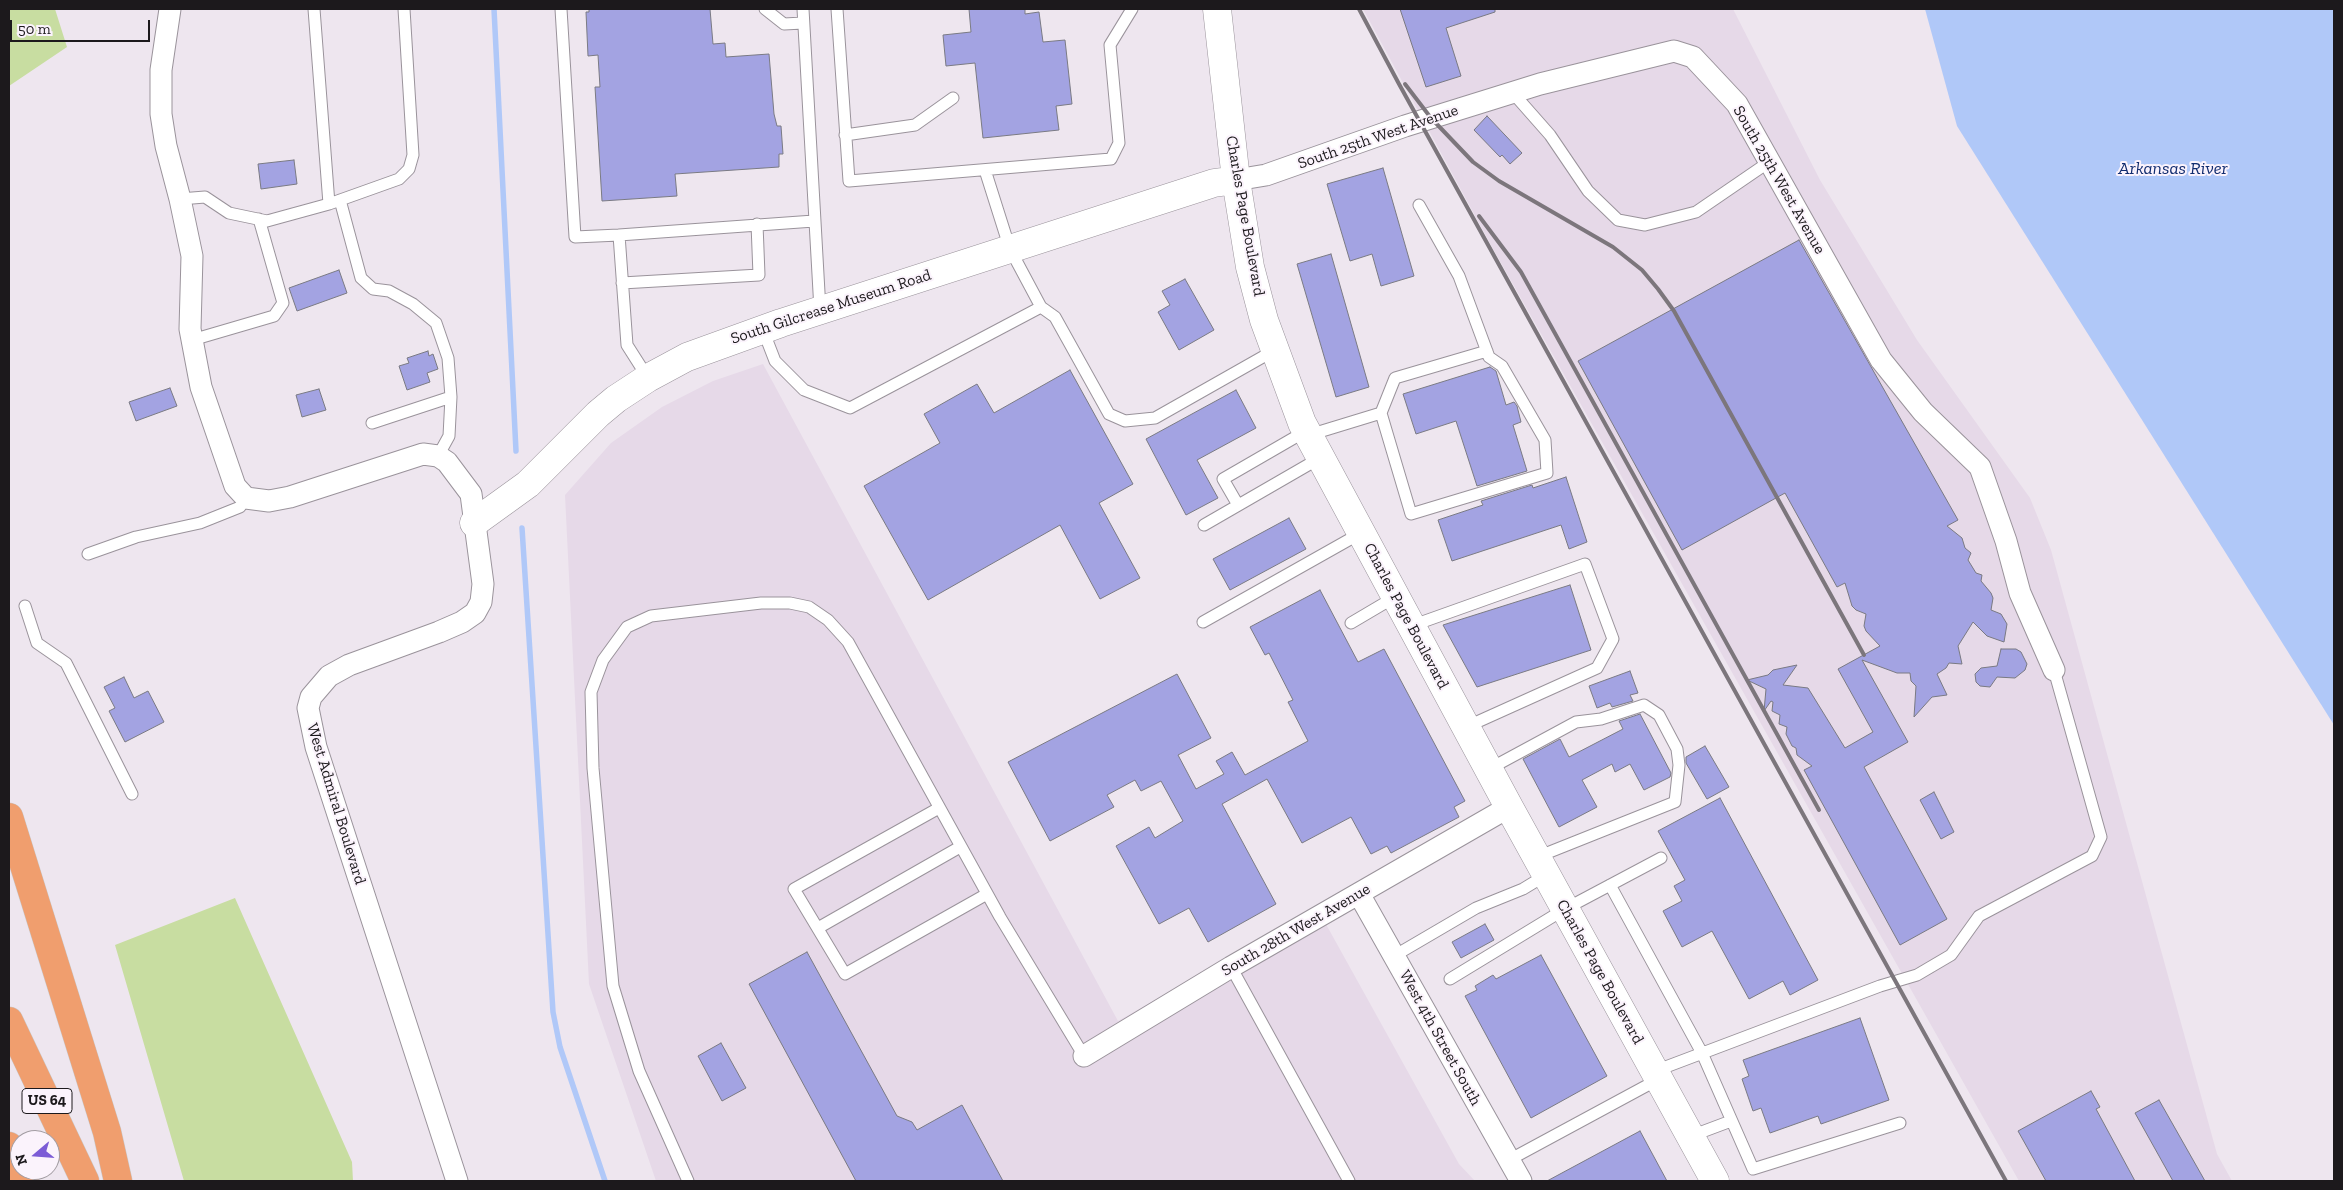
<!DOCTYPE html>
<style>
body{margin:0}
#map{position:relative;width:2343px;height:1190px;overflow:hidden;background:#eee6ef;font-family:"Zilla Slab",serif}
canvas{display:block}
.frame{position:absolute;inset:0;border:10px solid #1c191c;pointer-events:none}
.north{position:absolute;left:10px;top:1130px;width:50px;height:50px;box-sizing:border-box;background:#fbf3fc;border:1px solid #a29ca2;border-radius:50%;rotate:252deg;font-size:14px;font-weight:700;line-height:20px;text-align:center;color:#1c191c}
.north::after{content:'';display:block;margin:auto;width:18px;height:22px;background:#7c5cd6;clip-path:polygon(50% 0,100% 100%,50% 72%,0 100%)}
.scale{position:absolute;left:10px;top:20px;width:140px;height:22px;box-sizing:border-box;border:2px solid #1c191c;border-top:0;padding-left:6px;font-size:15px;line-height:18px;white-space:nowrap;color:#1c191c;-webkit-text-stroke:4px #fbf3fc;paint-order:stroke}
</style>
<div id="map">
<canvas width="2343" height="1190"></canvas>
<div class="frame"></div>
<div class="north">N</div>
<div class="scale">50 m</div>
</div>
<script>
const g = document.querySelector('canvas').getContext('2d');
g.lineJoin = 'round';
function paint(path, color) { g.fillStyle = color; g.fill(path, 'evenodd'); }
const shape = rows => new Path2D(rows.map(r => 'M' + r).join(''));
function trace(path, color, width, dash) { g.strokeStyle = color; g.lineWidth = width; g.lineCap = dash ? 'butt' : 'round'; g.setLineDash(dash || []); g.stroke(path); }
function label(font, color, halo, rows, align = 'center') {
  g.font = font + ' "Zilla Slab",serif'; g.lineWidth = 4; g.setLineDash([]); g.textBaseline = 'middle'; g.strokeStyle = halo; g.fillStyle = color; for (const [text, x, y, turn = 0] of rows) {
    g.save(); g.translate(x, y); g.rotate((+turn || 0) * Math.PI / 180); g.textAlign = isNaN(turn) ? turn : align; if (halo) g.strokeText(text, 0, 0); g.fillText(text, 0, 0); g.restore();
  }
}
paint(shape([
 [1363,9,1733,9,1820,180,1917,340,2030,498,2051,550,2217,1154,2232,1181,2019,1181,1492,247],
 [763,364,1118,1021,1317,908,1459,1164,1475,1181,656,1181,589,984,565,495,611,443,662,407,713,381]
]), '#e6d9e8');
paint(shape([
 [9,9,55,9,67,47,9,86],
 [235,898,352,1162,353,1181,184,1181,115,945]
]), '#c8dda1');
paint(shape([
 [1925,9,2334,9,2334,725,1957,126]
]), '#b0c8f8');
trace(shape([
 [494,9,516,451],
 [522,528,553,1012,560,1047,605,1181]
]), '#b0c8f8', 5.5);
const building = shape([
 [589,9,710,9,713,44,725,43,726,57,769,54,774,114,777,126,781,126,783,154,779,154,779,167,675,174,677,196,602,201,595,87,600,87,598,55,588,56,586,12,589,12,589,9],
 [969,9,1025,9,1025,14,1039,12,1043,42,1065,40,1072,104,1056,106,1059,130,983,138,975,63,946,66,943,35,971,32,969,9],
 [1400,9,1495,9,1495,12,1446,28,1461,76,1426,87,1400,9],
 [1487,116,1522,153,1510,164,1502,155,1500,157,1474,130,1487,116],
 [294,160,297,184,261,189,258,164,294,160],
 [1383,168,1414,276,1381,286,1372,254,1350,261,1327,184,1383,168],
 [1799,240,1958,520,1947,526,1962,538,1965,548,1971,553,1968,560,1976,573,1982,575,1981,581,1991,593,1993,598,1991,610,2001,614,2007,624,2004,642,1987,636,1973,622,1958,646,1962,664,1949,663,1946,668,1937,674,1947,695,1932,697,1914,717,1916,686,1911,681,1910,673,1897,673,1862,660,1908,742,1864,767,1947,919,1900,945,1804,770,1812,766,1797,755,1796,748,1792,746,1786,734,1787,727,1779,724,1780,715,1772,711,1773,702,1771,701,1764,711,1766,689,1747,680,1768,675,1773,670,1797,665,1783,685,1808,688,1845,748,1873,732,1838,669,1880,646,1866,631,1864,626,1866,614,1856,610,1852,606,1845,583,1837,587,1785,493,1682,550,1578,361,1799,240],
 [1331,254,1369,387,1336,397,1297,264,1331,254],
 [339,270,347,293,297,311,289,288,339,270],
 [1185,279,1214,330,1179,350,1158,312,1170,305,1162,291,1185,279],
 [428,351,429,356,433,354,438,369,427,373,430,382,407,390,399,366,409,363,407,358,428,351],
 [1490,367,1496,371,1506,405,1514,402,1517,406,1521,422,1513,425,1527,471,1477,486,1456,421,1416,434,1403,394,1490,367],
 [1070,370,1133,484,1099,503,1140,578,1100,599,1060,525,928,600,864,486,940,443,924,414,977,384,994,413,1070,370],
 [170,388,177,406,136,421,129,402,170,388],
 [319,389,326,410,302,417,296,395,319,389],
 [1236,390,1256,428,1197,460,1218,498,1186,515,1146,439,1236,390],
 [1566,477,1587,542,1569,549,1561,525,1452,561,1438,520,1483,505,1481,501,1532,485,1533,488,1566,477],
 [1289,518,1306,549,1230,590,1213,559,1289,518],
 [1570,585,1591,650,1477,687,1443,625,1570,585],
 [1320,590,1358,662,1384,649,1465,801,1454,807,1459,817,1391,853,1387,846,1371,854,1351,817,1302,843,1267,779,1222,804,1276,904,1208,942,1189,908,1159,924,1116,846,1149,827,1155,838,1183,821,1161,781,1141,791,1135,780,1107,795,1114,807,1050,841,1008,762,1177,674,1211,738,1178,755,1196,789,1224,774,1216,761,1232,752,1245,775,1308,741,1288,702,1293,700,1269,653,1265,655,1250,627,1320,590],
 [2001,649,2016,649,2021,652,2027,664,2025,670,2015,678,1997,677,1990,687,1980,686,1976,682,1975,674,1981,668,1997,666,2001,649],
 [1630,671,1638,693,1630,695,1633,701,1612,707,1610,703,1597,708,1589,686,1630,671],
 [124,677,134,698,148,691,164,722,125,742,109,711,115,708,104,687,124,677],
 [1640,714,1671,773,1670,777,1644,790,1630,764,1615,772,1612,764,1582,780,1597,807,1559,827,1523,759,1560,739,1569,757,1623,729,1619,721,1640,714],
 [1705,746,1729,787,1707,799,1686,763,1686,757,1705,746],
 [1934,792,1954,832,1941,839,1920,800,1934,792],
 [1720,798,1818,980,1790,995,1783,981,1749,999,1712,931,1682,947,1663,911,1682,901,1674,886,1685,880,1658,831,1720,798],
 [1485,924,1494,940,1461,958,1452,942,1485,924],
 [807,952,897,1116,912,1122,917,1130,962,1105,1003,1181,856,1181,749,984,807,952],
 [1541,955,1607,1076,1531,1118,1465,996,1477,990,1475,986,1493,975,1496,979,1541,955],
 [1860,1018,1889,1100,1821,1124,1818,1116,1770,1133,1761,1108,1753,1111,1742,1079,1749,1076,1743,1060,1860,1018],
 [721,1043,746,1088,722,1101,698,1056,721,1043],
 [2091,1091,2100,1107,2096,1109,2135,1181,2046,1181,2018,1131,2091,1091],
 [2159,1100,2205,1181,2173,1181,2135,1113,2159,1100],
 [1640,1131,1667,1181,1547,1181,1640,1131]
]);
paint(building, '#a3a3e2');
trace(building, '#7a7a83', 1);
const service = shape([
 [314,9,329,204],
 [561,9,575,237,619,235],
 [765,9,784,24,803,23],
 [803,9,820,310],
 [837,9,849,181,1111,159,1119,143,1110,45,1132,9],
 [1513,93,1550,135,1588,191,1618,220,1645,225,1696,212,1769,162],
 [845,135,915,125,953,98],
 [180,199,205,197,229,213,267,221,329,204,399,179,409,169,413,155,404,9],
 [340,200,361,278,373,289,389,291,413,304,436,323,448,358,451,397,449,436,438,456],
 [622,283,759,275,757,224],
 [1041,307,1055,317,1109,414,1125,421,1155,418,1275,350],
 [763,330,775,361,804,390,850,408,1041,307,1010,249,985,170],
 [192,340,274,316,283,303,259,219],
 [648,378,627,345,619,235,814,221],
 [1381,413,1395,378,1487,351],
 [372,423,451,397],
 [1309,435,1381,413,1411,514,1547,473,1545,440,1502,366,1489,357,1459,276,1419,205],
 [1238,505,1223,479,1306,431],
 [1204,525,1320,458],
 [88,554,136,537,200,523,240,507,246,498],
 [25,606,37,643,66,663,132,794],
 [1203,622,1361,533],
 [1351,623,1395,597],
 [1411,626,1585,564,1613,639,1597,668,1466,727],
 [1489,769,1576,722,1601,719,1644,705,1659,715,1677,749,1679,765,1675,802,1537,857],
 [939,808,794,889,845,974,987,894],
 [1610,885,1702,1053,1753,1169,1900,1123],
 [818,928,960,847],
 [1394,956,1476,908,1523,889,1546,875],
 [1231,967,1349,1181],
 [1450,979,1565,909,1661,858],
 [1655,1071,1880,986,1917,975,1951,955,1979,916,2092,856,2101,837,2054,670],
 [1691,1136,1731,1121],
 [1509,1160,1659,1079],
 [688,1181,639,1071,613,986,593,768,591,692,603,660,627,627,651,616,761,603,790,603,809,607,828,620,848,642,1000,917,1084,1056]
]);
const minor = shape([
 [170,9,161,70,161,114,166,146,180,199,192,256,190,329,201,387,235,486,246,498,269,501,290,497,423,454,438,456,447,462,471,494,483,584,481,602,475,613,462,622,439,632,349,665,329,676,311,697,308,708,316,747,457,1181],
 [1236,180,1266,175,1405,126,1540,84,1674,51,1693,57,1737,104,1881,360,1923,412,1980,467,2006,541,2020,593,2054,670],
 [1359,894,1521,1181],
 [1084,1056,1231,967,1509,807]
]);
const secondary = shape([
 [1217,9,1236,180,1250,267,1264,320,1302,423,1509,807,1715,1181],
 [474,523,528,484,598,414,616,399,648,378,687,357,781,323,1214,183,1236,180]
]);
const motorway = shape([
 [9,817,107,1132,118,1181],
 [9,1021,85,1181],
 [9,1146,25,1181]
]);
trace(service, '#9a939b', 13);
trace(minor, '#9a939b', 23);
trace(secondary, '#9a939b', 29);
trace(motorway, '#c9c8c9', 29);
trace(service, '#fff', 11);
trace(minor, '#fff', 21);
trace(secondary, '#fff', 28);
trace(motorway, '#f09e6e', 28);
trace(shape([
 [1359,9,1399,84,2006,1181],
 [1405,84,1431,118,1473,162,1499,181,1613,247,1642,270,1658,289,1674,311,1864,655],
 [1479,216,1521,272,1819,810]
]), '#7c767c', 4);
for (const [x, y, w] of [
 [47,1101,50]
]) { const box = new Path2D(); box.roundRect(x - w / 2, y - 12.5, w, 25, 4); g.fillStyle = '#fbf3fc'; g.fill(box); trace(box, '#1c191c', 1); }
label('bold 15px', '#1c191c', null, [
 ["US 64",47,1101]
]);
label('16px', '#1c191c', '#fbf3fc', [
 ["South 25th West Avenue",1378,137,-19],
 ["South 25th West Avenue",1779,180,60],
 ["Charles Page Boulevard",1245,216,80],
 ["South Gilcrease Museum Road",831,307,-18],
 ["Charles Page Boulevard",1406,616,62],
 ["West Admiral Boulevard",336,804,73],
 ["South 28th West Avenue",1296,930,-30],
 ["Charles Page Boulevard",1600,972,61],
 ["West 4th Street South",1440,1038,61]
]);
label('italic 18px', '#112c6f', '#fbf3fc', [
 ["Arkansas River",2173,169]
]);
</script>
